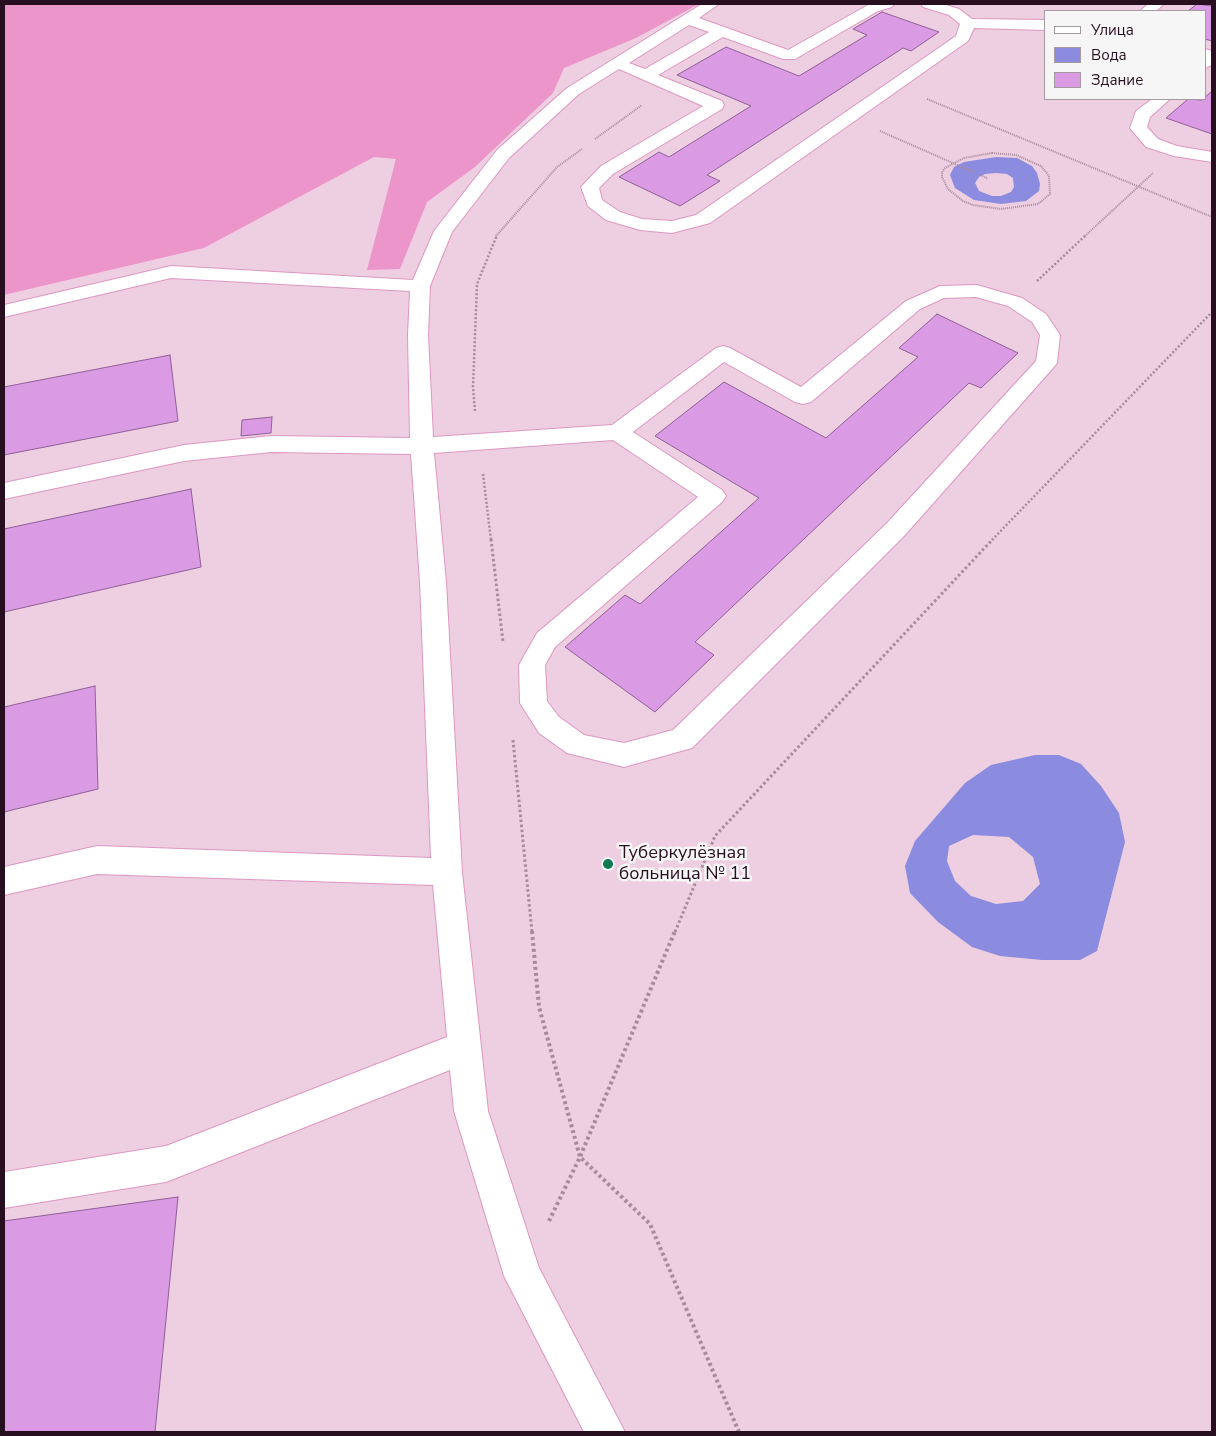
<!DOCTYPE html>
<meta charset="utf-8">
<style>
body{margin:0}
#map{position:relative;width:1216px;height:1436px;overflow:hidden;background:#fddff1;font-family:"Nunito Sans",sans-serif}
canvas{display:block}
.frame{position:absolute;inset:0;border:5px solid #280f1f;pointer-events:none}
.legend{position:absolute;left:1044px;top:10px;width:162px;height:90px;box-sizing:border-box;background:#f6f6f6;border:1px solid #a49aa0;margin:0;padding:6px 9px;list-style:none;font-size:15px;color:#280f1f}
.legend li{display:flex;align-items:center;gap:10px;height:25px}
.legend b{width:25px;border:1px solid #a49aa0}
</style>
<div id="map">
<canvas width="1216" height="1436"></canvas>
<div class="frame"></div>
<ul class="legend">
<li><b style="height:6px;background:#fff"></b>Улица</li>
<li><b style="height:14px;background:#8b8bdf"></b>Вода</li>
<li><b style="height:14px;background:#db9be4"></b>Здание</li>
</ul>
</div>
<script>
const g = document.querySelector('canvas').getContext('2d');
g.lineJoin = 'round';
function paint(path, color) { g.fillStyle = color; g.fill(path, 'evenodd'); }
const shape = rows => new Path2D(rows.map(r => 'M' + r).join(''));
function trace(path, color, width, dash) { g.strokeStyle = color; g.lineWidth = width; g.lineCap = dash ? 'butt' : 'round'; g.setLineDash(dash || []); g.stroke(path); }
function label(font, color, halo, rows, align = 'center') {
  g.font = font + ' "Nunito Sans",sans-serif'; g.lineWidth = 5; g.setLineDash([]); g.textBaseline = 'middle'; g.strokeStyle = halo; g.fillStyle = color; for (const [text, x, y, turn = 0] of rows) {
    g.save(); g.translate(x, y); g.rotate((+turn || 0) * Math.PI / 180); g.textAlign = isNaN(turn) ? turn : align; if (halo) g.strokeText(text, 0, 0); g.fillText(text, 0, 0); g.restore();
  }
}
paint(shape([
 [547,4,1212,4,1212,1432,4,1432,4,295,204,248,374,157],
 [1045,11,1205,11,1205,99,1045,99]
]), '#eecee1');
paint(shape([
 [4,4,699,4,636,38,564,68,553,93,475,167,427,202,400,269,367,270,396,159,374,157,204,248,4,295]
]), '#eb95cb');
paint(shape([
 [996,157,1017,158,1032,166,1037,173,1040,184,1039,191,1026,201,1001,204,974,200,955,188,950,175,954,167,964,162],
 [996,173,1007,174,1013,178,1014,187,1011,192,1001,196,992,196,979,191,975,183,979,177,985,174],
 [1035,755,1059,755,1081,764,1101,786,1119,813,1125,842,1097,951,1080,960,1042,960,1000,956,972,947,938,922,910,893,905,866,915,841,965,783,991,765],
 [973,835,1009,837,1033,857,1040,884,1023,901,996,904,971,896,955,881,947,861,949,846]
]), '#8b8bdf');
const building = shape([
 [1197,4,1212,6,1212,41,1205,39,1205,11,1188,11,1197,4],
 [882,12,939,32,911,51,903,48,707,175,720,181,680,206,619,177,659,152,669,157,751,106,677,75,726,47,799,76,867,35,853,29,882,12],
 [1212,91,1212,134,1166,118,1188,99,1202,100,1212,91],
 [937,314,1018,353,981,388,969,383,695,642,714,655,655,712,565,647,625,595,640,604,759,498,655,436,724,382,826,438,918,357,899,348,937,314],
 [170,355,178,421,4,455,4,387,170,355],
 [272,417,271,433,241,436,242,420,272,417],
 [191,489,201,567,4,612,4,529,191,489],
 [95,686,98,789,4,812,4,707,95,686],
 [178,1197,155,1432,4,1432,4,1221,178,1197]
]);
paint(building, '#db9be4');
trace(building, '#906097', 1);
const minor = shape([
 [702,4,719,4,699,18,788,50,868,5,894,4,892,7,878,11,795,59,783,59,723,37,658,75,722,101,724,105,722,109,613,174,599,188,602,200,620,212,642,219,672,221,696,215,956,36,960,24,949,15,923,7,921,4,943,4,959,9,972,19,1045,20,1045,30,974,28,968,41,710,223,672,233,640,230,606,220,588,206,581,187,601,166,703,106,619,69,579,94,509,158,452,232,430,286,428,335,433,437,612,425,716,348,723,346,730,348,801,387,906,301,940,286,977,285,1022,298,1046,314,1060,335,1057,363,1053,368,905,535,692,748,624,767,567,753,539,733,520,703,519,665,537,633,698,497,613,440,434,453,446,582,462,872,488,1111,539,1268,625,1432,584,1432,504,1276,454,1111,450,1070,166,1182,4,1208,4,1172,166,1146,447,1037,433,885,97,874,4,895,4,867,97,846,431,858,420,582,411,454,271,452,184,461,4,499,4,483,184,445,271,436,410,438,408,335,410,291,171,278,4,317,4,305,171,266,413,280,434,231,497,150,567,88,702,4],
 [689,25,709,32,645,69,629,63,689,25],
 [976,297,1008,306,1032,322,1040,335,1036,361,887,523,673,730,624,743,584,735,559,717,547,701,545,665,555,647,722,502,726,496,722,490,633,432,724,362,795,402,803,404,811,402,920,309,944,298,976,297],
 [1148,4,1164,4,1156,11,1140,11,1148,4],
 [1205,49,1212,51,1212,65,1205,68,1205,49],
 [1152,99,1170,99,1150,117,1147,127,1158,139,1177,146,1212,152,1212,162,1174,156,1146,147,1130,128,1136,111,1152,99]
]);
trace(minor, '#dd97c2', 2);
trace(shape([
 [927,99,1212,217],
 [880,131,987,178],
 [595,139,642,105],
 [992,153,1016,155,1041,166,1049,176,1050,194,1038,204,1001,209,973,205,963,201,948,189,942,177,942,172,945,168,964,158,992,153],
 [496,236,557,167,582,149],
 [1085,236,1153,173]
]), '#a78b9c', 2, [1, 1]);
trace(shape([
 [1037,281,1086,235],
 [475,411,473,387,477,284,497,235],
 [483,474,491,540],
 [992,540,1212,312]
]), '#a78b9c', 2.5, [2, 2]);
trace(shape([
 [491,539,503,642],
 [513,740,532,932],
 [675,932,715,836,993,539]
]), '#a78b9c', 3, [2.5, 2.5]);
trace(shape([
 [532,931,539,1007,580,1157,650,1224,739,1432],
 [549,1221,580,1157,675,931]
]), '#a78b9c', 4, [3, 3]);
paint(minor, '#fff');
for (const [x, y, r, color] of [
 [608,864,6,"#0f7a54"]
]) { const dot = new Path2D(); dot.arc(x, y, r, 0, 2 * Math.PI); g.fillStyle = color; g.fill(dot); trace(dot, '#f6f6f6', 2); }
label('18px', '#280f1f', '#f6f6f6', [
 ["Туберкулёзная",619,854],
 ["больница № 11",619,875]
], 'left');
</script>
